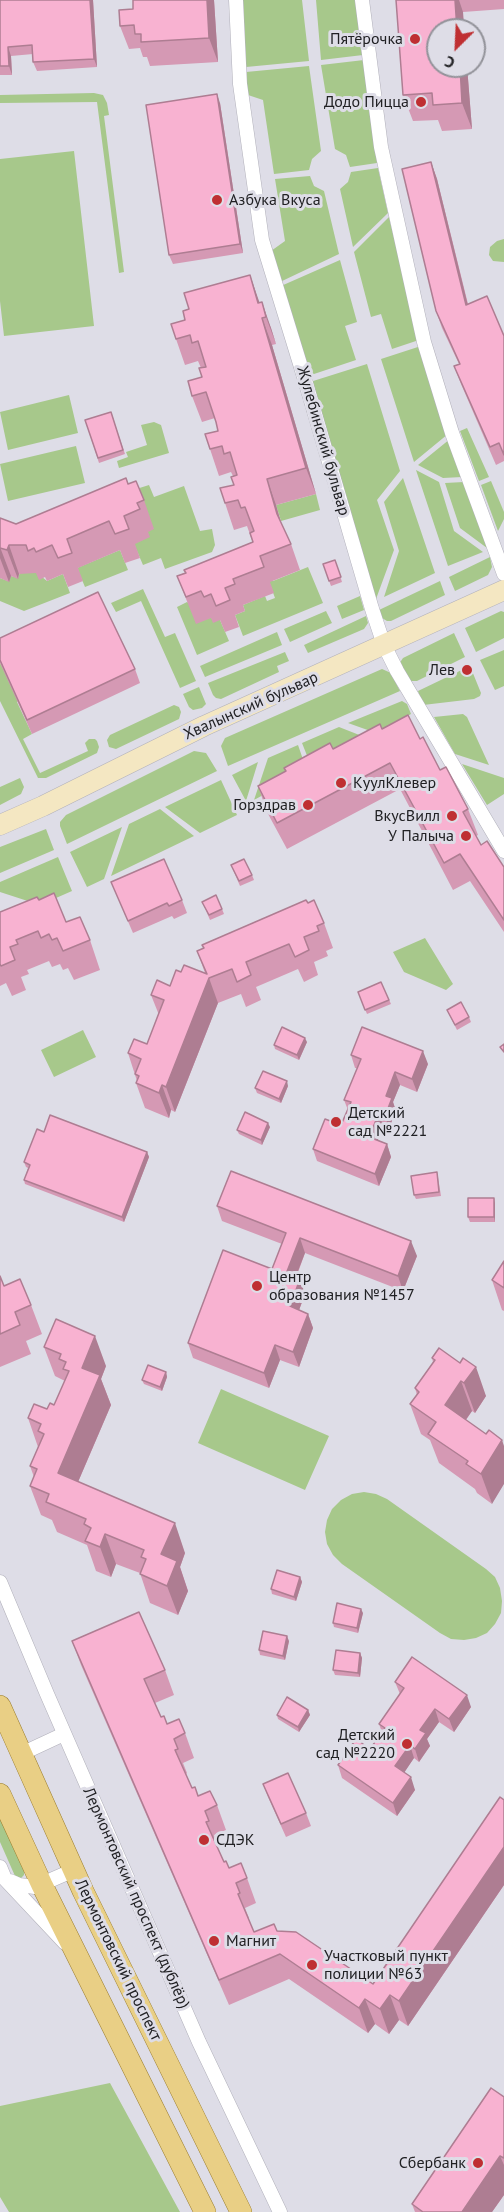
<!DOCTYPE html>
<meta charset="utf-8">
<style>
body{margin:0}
#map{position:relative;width:504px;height:2212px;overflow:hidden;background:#dedde7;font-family:"PT Sans",sans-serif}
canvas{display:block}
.north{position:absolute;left:426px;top:18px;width:60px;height:60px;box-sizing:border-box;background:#dedde7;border:2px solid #929299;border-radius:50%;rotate:204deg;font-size:16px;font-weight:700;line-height:24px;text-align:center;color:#212124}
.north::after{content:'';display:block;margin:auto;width:21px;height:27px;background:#bf2f32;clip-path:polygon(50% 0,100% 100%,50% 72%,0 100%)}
</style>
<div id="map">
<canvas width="504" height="2212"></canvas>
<div class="north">С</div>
</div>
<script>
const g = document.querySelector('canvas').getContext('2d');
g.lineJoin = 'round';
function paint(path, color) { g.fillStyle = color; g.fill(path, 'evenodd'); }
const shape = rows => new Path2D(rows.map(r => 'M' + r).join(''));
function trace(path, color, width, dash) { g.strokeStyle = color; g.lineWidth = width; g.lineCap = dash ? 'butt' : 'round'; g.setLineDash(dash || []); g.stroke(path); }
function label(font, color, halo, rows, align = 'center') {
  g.font = font + ' "PT Sans",sans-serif'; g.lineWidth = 6; g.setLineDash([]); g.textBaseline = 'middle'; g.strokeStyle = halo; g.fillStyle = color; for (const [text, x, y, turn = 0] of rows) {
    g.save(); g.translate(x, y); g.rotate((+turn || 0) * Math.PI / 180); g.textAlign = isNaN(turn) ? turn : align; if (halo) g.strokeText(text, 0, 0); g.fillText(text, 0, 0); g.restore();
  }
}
paint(shape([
 [241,0,302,0,309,61,246,67],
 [316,0,356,0,363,55,321,60],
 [364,60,377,163,350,167,346,155,335,149,321,65],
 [309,66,321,151,312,159,309,170,274,174,263,100,248,95,246,72],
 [94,93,103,95,107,103,109,115,104,116,124,272,119,273,97,102,0,103,0,95],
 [74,151,94,326,4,336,0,301,0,159],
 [378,168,388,213,353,247,340,189,348,182,351,172],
 [310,176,314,186,324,191,339,254,280,282,271,251,285,241,275,179],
 [389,217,419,340,392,349,381,314,371,317,354,252],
 [504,239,504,262,493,261,489,255,490,247,497,241],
 [340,260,357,322,345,326,356,360,308,376,281,286],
 [421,346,448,434,414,462,381,359],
 [367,364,400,471,377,500,394,550,376,599,310,382],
 [69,395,78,433,8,450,0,412],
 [154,422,161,425,169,453,119,468,117,461,128,457,126,452,147,445,141,425],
 [467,428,489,477,479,481,460,431],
 [450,439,462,477,443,478,418,465],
 [76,446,85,483,8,501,0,464],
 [416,470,439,482,454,531,483,552,448,566],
 [403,478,435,573,384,597,399,551,384,502],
 [491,481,504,512,504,519,498,531,481,485],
 [464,482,487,548,460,528,445,483],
 [149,485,154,497,184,486,200,531,212,529,215,545,212,552,165,569,161,558,143,565,134,544,0,532],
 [316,494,320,510,281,521,276,505],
 [120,550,128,570,85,587,77,568],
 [490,557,492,567,488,575,455,591,449,577],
 [308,567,323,603,243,636,235,615,245,611,243,605,265,596,267,601,275,598,268,579,273,581],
 [20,572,36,572,47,581,63,574,70,593,24,611,0,601,0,578,8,581,11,576,18,578],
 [440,581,445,595,391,621,387,621,382,618,379,610],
 [143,589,165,637,175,633,196,681,180,688,141,601,116,612,111,603],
 [360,596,364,610,342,619,337,606],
 [187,602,211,618,220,620,229,641,197,655,177,607],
 [326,611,332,623,290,642,284,629],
 [501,611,504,612,504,638,476,652,465,628],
 [366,616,368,623,364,629,308,653,304,645],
 [277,632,282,645,205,677,200,666],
 [454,633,465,657,417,681,411,681,405,678,399,664,403,658],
 [504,650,504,686,495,690,480,660],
 [285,652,289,661,277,666,279,672,221,699,216,698,213,695,208,683],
 [0,663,23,699,17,702,32,734,23,739,40,773,88,751,85,743,89,739,95,739,97,741,99,747,97,753,46,778,38,778,0,701],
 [470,666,481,693,480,696,474,699,423,705,418,691],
 [382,669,391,673,400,691,228,766,221,746,225,738],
 [199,687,206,704,202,708,193,710,189,707,183,694],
 [402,701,407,704,411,714,376,733,348,723],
 [174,705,179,707,181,712,179,719,116,749,109,747,107,740,110,735],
 [463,714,467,717,489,765,455,754,434,717],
 [339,727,367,738,312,768,302,743],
 [298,745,307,771,254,800,268,758],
 [194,751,206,753,217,771,67,844,60,826,60,822,66,815],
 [258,762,246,801,232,775],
 [462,764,504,778,504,794,487,805],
 [20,778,24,787,21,794,0,805,0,787],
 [221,780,237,815,200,833,165,807],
 [160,809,194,836,111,876,129,824],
 [122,827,104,879,87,887,70,852],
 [46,829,54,850,0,873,0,847],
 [58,857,72,891,40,905,0,892,0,882],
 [425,938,453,984,446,990,404,972,393,952],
 [83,1030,96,1057,54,1077,41,1050],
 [221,1389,329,1436,305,1490,198,1443],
 [364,1492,376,1494,387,1499,486,1569,495,1577,500,1588,502,1601,501,1613,495,1624,487,1633,476,1638,464,1640,451,1639,440,1633,342,1564,333,1555,327,1544,325,1532,327,1520,332,1509,341,1500,352,1494],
 [0,1818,24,1870,24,1875,21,1878,15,1876,0,1842],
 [110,2083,180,2212,9,2212,0,2197,0,2106]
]), '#a7c88b');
const street = shape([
 [236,0,240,84,262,240,305,380,372,609,384,645,397,671,504,851],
 [362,0,381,147,424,342,452,433,504,574],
 [0,1582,47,1694,199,2042,280,2212],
 [21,1754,64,1734],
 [0,1867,5,1879,65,1943],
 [10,1881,19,1885,35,1887,74,1870]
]);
const secondary = shape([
 [0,825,43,806,204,726,504,590]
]);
const primary = shape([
 [0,1706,83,1891,241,2212],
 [0,1794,42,1885,205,2212]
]);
trace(street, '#b1b0ba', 15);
trace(secondary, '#b1b0ba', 21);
trace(primary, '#9a7d2e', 22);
trace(street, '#fff', 14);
trace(secondary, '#f4e7c2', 20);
trace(primary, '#e9cf85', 21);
paint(shape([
 [0,0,93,0,97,67,37,71,33,62,33,54,11,56,12,75,0,75],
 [133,0,214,0,218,62,150,66,147,57,143,57,140,48,129,49,120,26,133,9],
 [396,0,504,0,504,9,463,12,464,30,438,30,438,66,467,66,472,129,442,131,438,120,413,121,403,95],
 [220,103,243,253,173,264,169,255],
 [431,162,437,179,468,304,504,336,504,461,496,465,461,384,454,366,459,364,442,328,436,311],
 [260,302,271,328,276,344,272,345,316,494,276,505,282,526,291,544,300,570,270,582,274,593,243,605,245,611,235,615,239,627,225,632,220,620,213,623,211,618,196,624,177,576,253,543,247,526,234,530,225,503,234,485,233,476,231,472,219,476,210,449,218,431,215,418,202,422,192,396,202,377,201,368,198,361,185,365,176,339],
 [111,412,125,454,99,463,85,420],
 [128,484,144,500,154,529,148,532,150,537,135,544,140,558,125,563,120,550,78,568,83,581,68,587,63,574,47,581,45,577,39,580,36,573,19,574,18,579,11,576,9,582,0,578,0,518,16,524],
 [335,560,342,582,331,586,323,564],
 [0,638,135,669,140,683,32,734,0,663],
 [382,729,420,739,440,770,468,809,478,835,476,836,481,845,504,867,504,932,470,881,453,890,400,789,287,849,267,812,258,786,286,771,284,768],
 [231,865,252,875,254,880,240,886],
 [111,882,182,900,187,913,174,919,172,916,133,933],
 [39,900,90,940,100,970,74,980,68,968,63,970,60,964,52,967,49,961,27,970,29,974,21,977,26,990,12,996,6,983,0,986,0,912],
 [308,903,324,923,333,948,326,951,328,956,314,962,318,975,304,982,298,969,256,987,261,1000,246,1007,241,994,218,1003,175,1112,171,1110,169,1118,145,1108,136,1083,137,1081,128,1053,147,1044,159,1015,151,995,170,986,181,972,205,973,197,951],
 [204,906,222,909,224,914,210,920],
 [381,982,391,1004,367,1014,358,992],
 [447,1010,469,1017,471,1022,457,1030],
 [307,1042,299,1060,275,1049,274,1045],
 [351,1055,428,1064,417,1092,400,1085,393,1102,396,1111,389,1128,383,1126,378,1140,387,1144,391,1157,379,1186,317,1161,313,1149,341,1125,348,1110,344,1100,357,1068,355,1068],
 [288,1086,281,1103,257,1093,255,1088],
 [270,1127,262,1145,239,1134,237,1130],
 [44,1132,147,1152,149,1157,124,1222,25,1184,24,1180,28,1168,26,1167,24,1162],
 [438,1177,441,1196,416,1199,414,1195],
 [495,1203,495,1222,470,1222,468,1217],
 [217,1206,417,1256,403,1291,305,1253,296,1278,305,1294,299,1310,308,1314,313,1328,299,1367,280,1360,269,1388,193,1358,188,1343,272,1269,282,1244,222,1221],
 [504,1261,504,1311,502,1310,492,1280],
 [0,1276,4,1286,31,1305,42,1334,26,1341,31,1354,0,1367],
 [44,1347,106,1366,101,1379,111,1405,78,1482,185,1553,180,1567,188,1591,178,1615,150,1603,140,1573,116,1564,111,1577,96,1571,87,1545,57,1532,52,1520,41,1515,30,1486,34,1477,30,1466,38,1447,28,1418,47,1409,54,1405,65,1381,55,1376],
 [432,1358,486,1396,475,1413,472,1411,466,1420,492,1504,477,1493,475,1489,439,1463,430,1440,421,1434,410,1404,417,1395,415,1388,433,1362],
 [166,1372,167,1377,162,1391,144,1384,142,1380],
 [300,1577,302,1582,296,1601,272,1594,271,1589],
 [363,1613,358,1633,334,1627,333,1623],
 [72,1641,165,1670,174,1695,155,1703,161,1717,167,1724,185,1733,194,1758,183,1763,187,1773,186,1774,192,1788,198,1796,217,1805,226,1830,214,1835,218,1845,217,1846,224,1862,229,1868,247,1878,256,1903,245,1908,249,1918,248,1918,254,1932,277,1931,373,1984,504,1800,504,1885,408,2026,399,2020,389,2034,375,2024,368,2033,289,1979,229,2005,81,1665],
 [289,1641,285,1660,260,1655,259,1650],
 [360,1653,362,1658,360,1677,335,1675,333,1670],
 [395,1682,471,1707,454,1732,439,1722,427,1739,430,1746,419,1762,414,1758,404,1772,415,1790,397,1816,342,1778,338,1765,370,1749,382,1732,379,1724,400,1694],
 [308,1710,310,1715,299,1732,278,1719,277,1715],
 [263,1784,306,1813,311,1826,286,1837,268,1797],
 [504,2097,504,2195,492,2212,415,2212,412,2204]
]), '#d599b4');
paint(shape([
 [90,0,93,0,97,67,94,59],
 [207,0,214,0,218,62,209,38],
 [455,0,459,0,463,12,464,30,457,30],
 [8,47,11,56,12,75,9,66],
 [460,66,467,66,472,129,462,103],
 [217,94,220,103,243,253,240,244],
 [431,162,437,179,472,322,466,305],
 [250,275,259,301,264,318,258,303],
 [262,302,271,328,276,344,266,317],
 [262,318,272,345,316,494,306,468],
 [267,479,276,505,286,540,277,514],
 [9,545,19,574,18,579,7,550],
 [0,547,11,576,9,582,0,558],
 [209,978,218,1003,175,1112,166,1087],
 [305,1038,307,1042,299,1060,297,1055],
 [423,1051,428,1064,417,1092,412,1079],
 [395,1072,400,1085,393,1102,396,1111,389,1128,385,1116,386,1096],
 [287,1081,288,1086,281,1103,279,1099],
 [162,1085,171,1110,169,1118,159,1093],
 [379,1113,383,1126,374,1150,369,1137],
 [268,1123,270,1127,262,1145,261,1140],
 [387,1144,391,1157,379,1186,375,1174],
 [147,1152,149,1157,124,1222,122,1217],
 [494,1198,495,1203,495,1222,494,1217],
 [300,1238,305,1253,291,1289,286,1274],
 [411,1241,417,1256,403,1291,398,1276],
 [300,1279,305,1294,295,1321,290,1306],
 [308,1314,313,1328,299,1367,293,1352],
 [95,1336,106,1366,101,1379,111,1405,69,1503,58,1473,82,1368],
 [275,1345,280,1360,269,1388,264,1373],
 [476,1367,486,1396,475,1413,464,1383],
 [166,1372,167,1377,162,1391,160,1387],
 [461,1381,472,1411,455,1435,445,1405],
 [502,1440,504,1446,504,1484,492,1504,481,1474],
 [175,1523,185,1553,180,1567,188,1591,178,1615,167,1586,161,1554],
 [105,1534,116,1564,111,1577,100,1547],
 [300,1577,302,1582,296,1601,294,1597],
 [361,1609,363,1613,358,1633,357,1628],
 [287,1636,289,1641,285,1660,283,1656],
 [360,1653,362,1658,360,1677,358,1673],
 [467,1695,471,1707,454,1732,449,1719],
 [435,1709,439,1722,427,1739,430,1746,419,1762,415,1749,420,1730],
 [308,1710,310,1715,299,1732,298,1727],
 [410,1745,414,1758,400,1779,395,1766],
 [411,1777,415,1790,397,1816,393,1803],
 [504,1847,504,1885,408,2026,399,2001],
 [390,1995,399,2020,389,2034,380,2009],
 [365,1999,375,2024,368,2033,359,2008],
 [500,2156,504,2165,504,2195,492,2212,462,2212]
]), '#ae7d92');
const building = shape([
 [0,0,90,0,94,59,33,62,32,45,8,47,9,66,0,66,0,0],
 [133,0,207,0,209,38,141,42,141,34,135,34,134,25,120,26,119,10,133,9,133,0],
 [396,0,455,0,457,30,438,30,438,66,460,66,462,103,433,105,432,93,403,95,396,0],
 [217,94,240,244,169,255,146,105,217,94],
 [431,162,466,305,487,296,504,336,504,455,499,443,490,447,454,366,460,364,436,311,402,169,431,162],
 [250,275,258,303,262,302,266,317,262,318,306,468,267,479,277,514,291,544,260,556,264,567,233,579,235,584,225,588,230,600,216,606,211,594,204,597,201,591,186,597,177,576,186,573,184,570,253,542,250,533,254,531,245,507,241,508,238,500,225,503,220,488,234,485,231,477,237,475,230,452,224,454,222,446,210,449,205,434,218,431,216,422,206,392,192,396,188,381,202,377,199,368,206,367,198,341,192,343,190,335,176,339,171,324,185,320,183,311,189,309,184,293,250,275],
 [111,412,123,450,98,458,85,420,111,412],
 [126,478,128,484,136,481,144,500,137,503,140,509,124,516,129,529,115,534,109,521,67,539,72,553,58,558,52,545,36,552,34,548,28,551,26,545,9,545,7,550,0,548,0,518,16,524,126,478],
 [335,560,341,577,329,581,323,564,335,560],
 [98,592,135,669,27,720,0,660,0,638,98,592],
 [408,715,420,739,423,737,440,770,446,767,468,809,463,812,481,845,487,841,504,867,504,920,460,854,444,863,390,763,277,823,258,786,286,771,284,768,330,743,333,749,380,724,382,729,408,715],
 [164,859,182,900,169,906,167,903,128,921,111,882,164,859],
 [244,859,252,875,239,881,231,865,244,859],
 [54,893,66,922,80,917,90,940,63,951,57,938,52,940,49,934,41,938,38,931,16,940,18,944,10,947,15,960,1,966,0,964,0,912,37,897,39,900,54,893],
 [216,895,222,909,209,915,202,902,216,895],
 [306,900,308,903,314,900,324,923,317,926,319,931,304,937,309,950,295,957,289,944,246,962,251,975,237,982,232,969,209,978,166,1087,162,1085,159,1093,136,1083,139,1076,135,1074,141,1059,128,1053,134,1039,147,1044,157,1018,164,1000,151,995,157,980,170,986,176,970,181,972,184,965,207,974,197,951,204,948,202,945,306,900],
 [381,982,389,1000,365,1010,358,992,381,982],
 [461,1002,469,1017,455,1025,447,1010,461,1002],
 [282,1027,305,1038,297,1055,274,1045,282,1027],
 [362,1027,423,1051,412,1079,395,1072,386,1096,392,1098,385,1116,379,1113,369,1137,387,1144,375,1174,313,1149,325,1119,341,1125,351,1102,344,1100,361,1059,351,1055,362,1027],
 [504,1044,504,1052,500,1047,504,1044],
 [263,1071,287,1081,279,1099,255,1088,263,1071],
 [245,1112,268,1123,261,1140,237,1130,245,1112],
 [50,1115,147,1152,122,1217,24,1180,30,1165,24,1162,37,1129,44,1132,50,1115],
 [231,1171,411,1241,398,1276,300,1238,286,1274,300,1279,290,1306,308,1314,293,1352,275,1345,264,1373,188,1343,223,1250,272,1269,286,1233,217,1206,231,1171],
 [437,1172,439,1192,414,1195,411,1176,437,1172],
 [468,1198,494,1198,494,1217,468,1217,468,1198],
 [504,1261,504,1288,492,1280,504,1261],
 [0,1276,4,1286,20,1279,31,1305,15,1312,20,1325,0,1334,0,1276],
 [56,1319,95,1336,82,1368,100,1375,58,1473,175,1523,161,1554,177,1561,167,1586,140,1574,146,1559,141,1557,144,1550,105,1534,100,1547,85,1541,91,1528,84,1524,86,1519,46,1502,49,1494,30,1486,37,1469,30,1466,44,1434,38,1431,41,1424,28,1418,34,1404,47,1409,50,1403,54,1405,69,1371,63,1369,66,1362,59,1359,61,1354,44,1347,56,1319],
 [439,1348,460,1363,463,1358,476,1367,464,1383,461,1381,445,1405,486,1434,489,1430,502,1440,481,1474,466,1464,468,1461,428,1434,436,1422,410,1404,419,1392,415,1388,435,1360,432,1358,439,1348],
 [148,1365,166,1372,160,1387,142,1380,148,1365],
 [277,1570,300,1577,294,1597,271,1589,277,1570],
 [337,1603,361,1609,357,1628,333,1623,337,1603],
 [139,1612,165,1670,144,1679,161,1717,164,1716,167,1724,179,1719,185,1733,174,1739,178,1749,175,1750,192,1788,195,1787,198,1796,210,1791,217,1805,205,1811,209,1821,206,1822,224,1862,226,1861,229,1868,241,1863,247,1878,236,1883,240,1893,238,1894,254,1932,274,1924,277,1931,296,1932,373,1984,500,1797,504,1800,504,1847,399,2001,390,1995,380,2009,365,1999,359,2008,280,1954,219,1980,72,1641,139,1612],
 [263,1631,287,1636,283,1656,259,1650,263,1631],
 [336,1650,360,1653,358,1673,333,1670,336,1650],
 [412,1657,467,1695,449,1719,435,1709,420,1730,426,1733,415,1749,410,1745,395,1766,411,1777,393,1803,338,1765,356,1739,370,1749,385,1728,379,1724,404,1688,395,1682,412,1657],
 [287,1697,308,1710,298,1727,277,1715,287,1697],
 [288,1773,306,1813,281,1824,263,1784,288,1773],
 [491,2088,504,2097,504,2158,500,2156,462,2212,423,2212,412,2204,491,2088]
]);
paint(building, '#f8b2d1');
trace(building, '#ae7d92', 1.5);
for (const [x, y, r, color] of [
 [415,39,6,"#bf2f32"],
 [421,102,6,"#bf2f32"],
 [217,200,6,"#bf2f32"],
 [467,670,6,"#bf2f32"],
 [341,783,6,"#bf2f32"],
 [308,805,6,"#bf2f32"],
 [452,816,6,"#bf2f32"],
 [466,836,6,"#bf2f32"],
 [336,1122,6,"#bf2f32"],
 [257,1286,6,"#bf2f32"],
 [407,1744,6,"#bf2f32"],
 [204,1840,6,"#bf2f32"],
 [214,1941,6,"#bf2f32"],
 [312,1965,6,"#bf2f32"],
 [478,2163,6,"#bf2f32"]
]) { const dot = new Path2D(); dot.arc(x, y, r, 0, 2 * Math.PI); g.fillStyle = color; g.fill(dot); trace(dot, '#dedde7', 2); }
label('16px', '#212124', '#dedde7', [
 ["Пятёрочка",403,39],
 ["Додо Пицца",409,102],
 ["Азбука Вкуса",229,200,"left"],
 ["Лев",455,670],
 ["КуулКлевер",353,783,"left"],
 ["Горздрав",296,805],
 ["ВкусВилл",440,816],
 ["У Палыча",454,836],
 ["Детский",348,1113,"left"],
 ["сад №2221",348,1131,"left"],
 ["Центр",269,1277,"left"],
 ["образования №1457",269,1295,"left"],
 ["Детский",395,1735],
 ["сад №2220",395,1753],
 ["СДЭК",216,1840,"left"],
 ["Магнит",226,1941,"left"],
 ["Участковый пункт",324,1956,"left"],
 ["полиции №63",324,1974,"left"],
 ["Сбербанк",466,2163]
], 'right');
label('16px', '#212124', '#dedde7', [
 ["Жулебинский бульвар",323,441,74],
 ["Хвалынский бульвар",251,706,-24],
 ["Лермонтовский проспект (дублёр)",136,1898,66],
 ["Лермонтовский проспект",118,1960,64]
]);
</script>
